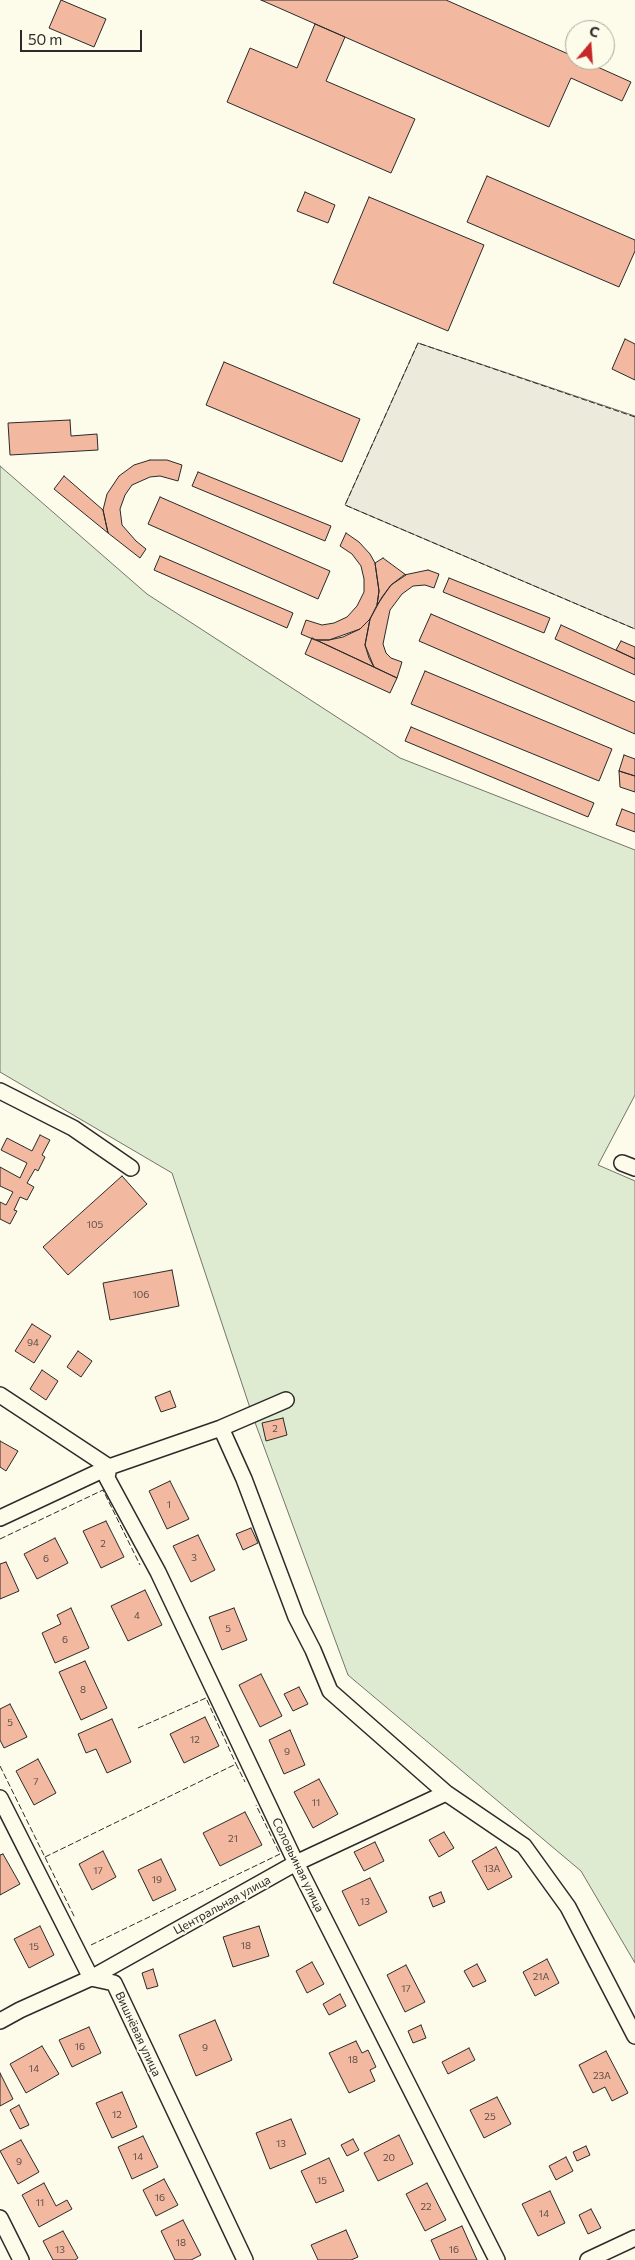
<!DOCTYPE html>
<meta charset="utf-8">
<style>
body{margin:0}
#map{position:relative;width:635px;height:2260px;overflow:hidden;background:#fdfbea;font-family:Commissioner,sans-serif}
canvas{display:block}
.north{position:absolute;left:565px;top:20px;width:50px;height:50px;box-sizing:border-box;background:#fdfbea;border:1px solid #a9a89e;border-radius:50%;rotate:18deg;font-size:14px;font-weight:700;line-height:20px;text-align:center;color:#2b2b2b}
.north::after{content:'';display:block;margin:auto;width:18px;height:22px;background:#c62828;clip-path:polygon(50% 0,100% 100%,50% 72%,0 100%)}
.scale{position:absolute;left:20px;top:30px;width:122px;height:22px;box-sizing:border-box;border:2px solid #2b2b2b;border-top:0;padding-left:6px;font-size:15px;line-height:18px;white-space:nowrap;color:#2b2b2b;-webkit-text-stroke:4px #fdfbea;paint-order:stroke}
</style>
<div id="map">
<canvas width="635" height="2260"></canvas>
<div class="north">С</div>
<div class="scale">50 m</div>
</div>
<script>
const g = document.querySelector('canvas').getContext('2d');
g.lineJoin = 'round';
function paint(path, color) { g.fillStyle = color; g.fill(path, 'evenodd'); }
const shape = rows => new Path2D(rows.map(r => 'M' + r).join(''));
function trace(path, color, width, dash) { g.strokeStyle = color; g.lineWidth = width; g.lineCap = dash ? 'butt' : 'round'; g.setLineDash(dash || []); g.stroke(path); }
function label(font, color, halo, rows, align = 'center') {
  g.font = font + ' Commissioner,sans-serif'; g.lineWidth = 4; g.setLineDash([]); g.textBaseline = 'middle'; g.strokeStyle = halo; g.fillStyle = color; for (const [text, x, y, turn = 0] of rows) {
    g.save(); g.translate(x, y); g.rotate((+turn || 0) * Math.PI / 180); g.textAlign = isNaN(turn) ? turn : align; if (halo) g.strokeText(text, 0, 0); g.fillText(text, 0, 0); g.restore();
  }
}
const green = shape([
 [0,466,147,594,400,758,635,850,635,1095,598,1165,635,1181,635,1963,581,1871,348,1675,253,1417,172,1173,0,1072,0,466]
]);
paint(green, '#deebd1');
trace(green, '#74746e', 1);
const parking = shape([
 [418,343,635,416,635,629,345,505,418,343]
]);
paint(parking, '#eceadb');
trace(parking, '#74746e', 1);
const building = shape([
 [61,0,106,19,94,47,49,28,61,0],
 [261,0,446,0,575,57,575,60,582,60,631,82,622,101,571,78,549,127,261,0],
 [315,24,345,37,326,81,415,119,391,173,227,102,250,48,297,68,315,24],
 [487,176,635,240,635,251,619,287,467,222,487,176],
 [305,192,335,205,328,223,297,211,305,192],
 [369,197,484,245,448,331,333,283,369,197],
 [625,339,635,344,635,380,612,369,625,339],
 [224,362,360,419,342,462,206,405,224,362],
 [70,420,71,436,97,434,98,450,10,455,8,423,70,420],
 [150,460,167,460,182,465,178,481,160,476,150,477,132,485,125,495,120,509,122,525,136,541,146,549,140,558,108,533,103,510,107,494,119,476,134,465,150,460],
 [198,472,331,526,325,541,192,486,198,472],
 [64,476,103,510,108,533,54,489,64,476],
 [160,497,330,571,318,599,148,524,160,497],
 [346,533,359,542,370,554,375,563,379,591,377,605,370,619,360,629,329,640,315,640,301,634,306,620,322,625,334,623,347,617,357,606,364,592,364,579,361,566,352,554,340,546,346,533],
 [160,556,293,613,287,628,154,570,160,556],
 [383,558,406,575,391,585,377,605,379,591,375,563,383,558],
 [428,570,439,574,434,588,425,585,413,586,402,594,390,610,383,644,386,653,391,658,402,662,397,678,374,667,369,658,365,645,370,619,382,597,391,585,404,575,428,570],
 [449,578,550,618,544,633,443,592,449,578],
 [431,614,635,702,635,734,419,641,431,614],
 [370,619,365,645,374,667,316,640,329,640,343,637,360,629,370,619],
 [561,625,635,659,635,675,555,639,561,625],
 [312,638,397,678,390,693,305,654,312,638],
 [621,641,635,647,635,659,616,650,621,641],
 [425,671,612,749,599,781,411,704,425,671],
 [411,727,594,803,588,817,405,741,411,727],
 [624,755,635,759,635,776,619,771,624,755],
 [619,771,635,776,635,792,620,787,619,771],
 [622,809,635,814,635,832,616,825,622,809],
 [40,1135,50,1140,42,1155,45,1157,38,1171,35,1169,27,1183,34,1187,27,1200,20,1197,14,1210,17,1211,10,1224,0,1219,0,1202,6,1205,13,1192,0,1186,0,1167,20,1178,27,1163,1,1150,7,1138,32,1151,40,1135],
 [122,1176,147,1204,68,1275,43,1247,122,1176],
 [172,1270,179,1306,110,1320,103,1283,172,1270],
 [32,1324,51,1336,34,1363,15,1351,32,1324],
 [78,1351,92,1361,81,1377,67,1367,78,1351],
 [42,1370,58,1381,46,1400,30,1389,42,1370],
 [170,1391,176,1407,161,1412,155,1397,170,1391],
 [283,1418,287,1435,266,1441,262,1423,283,1418],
 [0,1441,18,1451,6,1471,0,1467,0,1441],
 [170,1481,189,1519,167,1529,149,1491,170,1481],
 [106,1521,124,1557,101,1568,83,1531,106,1521],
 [251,1528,258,1543,243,1550,236,1534,251,1528],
 [198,1535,215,1570,191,1582,173,1546,198,1535],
 [55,1538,68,1563,37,1579,24,1554,55,1538],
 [6,1562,19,1591,0,1599,0,1564,6,1562],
 [145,1590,162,1625,128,1641,111,1606,145,1590],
 [71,1608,89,1648,55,1663,42,1633,61,1624,57,1615,71,1608],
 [234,1608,247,1640,222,1650,209,1617,234,1608],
 [85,1661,107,1708,81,1720,59,1672,85,1661],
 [261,1674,282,1716,260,1727,239,1685,261,1674],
 [299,1687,308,1704,293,1711,284,1694,299,1687],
 [10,1704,27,1737,4,1748,0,1740,0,1709,10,1704],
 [205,1717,219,1746,184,1763,170,1734,205,1717],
 [112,1719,131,1762,107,1773,96,1749,86,1753,78,1734,112,1719],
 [290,1730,305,1765,284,1774,269,1740,290,1730],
 [38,1759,56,1793,34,1805,16,1771,38,1759],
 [319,1779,338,1814,313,1828,294,1792,319,1779],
 [245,1812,262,1845,220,1866,203,1833,245,1812],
 [444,1832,454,1848,439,1857,429,1840,444,1832],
 [375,1842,384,1861,364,1871,354,1852,375,1842],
 [496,1847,512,1877,488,1890,472,1861,496,1847],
 [103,1851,116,1877,92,1890,79,1864,103,1851],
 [3,1854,20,1884,0,1895,0,1855,3,1854],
 [161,1859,176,1890,153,1901,138,1870,161,1859],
 [370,1878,387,1912,359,1926,342,1891,370,1878],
 [441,1892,445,1902,433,1907,429,1897,441,1892],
 [40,1926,54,1955,29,1968,14,1939,40,1926],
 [259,1926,269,1956,233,1967,223,1937,259,1926],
 [547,1959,559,1983,535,1996,523,1972,547,1959],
 [312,1962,324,1984,307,1993,296,1971,312,1962],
 [477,1964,486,1981,473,1987,464,1971,477,1964],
 [406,1965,425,2002,405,2012,387,1975,406,1965],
 [153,1969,158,1986,147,1989,142,1973,153,1969],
 [340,1994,346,2006,329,2015,323,2004,340,1994],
 [215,2020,232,2060,196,2076,179,2035,215,2020],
 [421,2025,426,2038,413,2043,408,2031,421,2025],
 [89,2027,101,2053,72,2067,59,2040,89,2027],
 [356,2041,362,2053,368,2050,376,2067,370,2070,375,2081,349,2093,329,2053,356,2041],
 [42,2046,59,2074,26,2093,10,2064,42,2046],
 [469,2048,475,2060,448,2074,442,2062,469,2048],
 [606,2051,628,2093,612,2101,605,2087,593,2093,579,2065,606,2051],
 [0,2073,13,2099,0,2106,0,2073],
 [122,2092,137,2127,112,2138,96,2103,122,2092],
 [497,2097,511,2124,484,2138,470,2110,497,2097],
 [19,2105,29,2125,20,2129,10,2110,19,2105],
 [291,2119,306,2154,270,2169,256,2133,291,2119],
 [399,2135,413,2164,378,2181,364,2153,399,2135],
 [143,2136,158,2167,132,2179,118,2147,143,2136],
 [353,2139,359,2150,347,2156,341,2145,353,2139],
 [21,2140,39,2172,18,2184,0,2151,21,2140],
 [586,2146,590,2155,577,2161,573,2152,586,2146],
 [566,2157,573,2171,556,2180,549,2166,566,2157],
 [329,2158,344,2191,316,2203,301,2171,329,2158],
 [164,2179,178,2205,156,2216,143,2190,164,2179],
 [44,2183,56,2206,67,2200,72,2209,39,2227,22,2195,44,2183],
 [427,2183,446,2220,425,2231,406,2194,427,2183],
 [550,2191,565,2223,538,2236,522,2204,550,2191],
 [591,2209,601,2228,588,2234,579,2215,591,2209],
 [183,2220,201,2255,191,2260,175,2260,161,2231,183,2220],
 [462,2226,477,2260,440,2260,431,2240,462,2226],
 [346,2230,358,2257,351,2260,318,2260,311,2245,346,2230],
 [63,2231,78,2258,75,2260,53,2260,43,2241,63,2231]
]);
paint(building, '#f2b8a0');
trace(building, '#2b2b2b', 1);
const minor = shape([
 [0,1091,73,1128,131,1168],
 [622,1163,635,1168],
 [0,1395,109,1467],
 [221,1428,244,1479,296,1617,313,1650,330,1691,446,1793,524,1846,568,1907,635,2036],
 [109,1467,107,1478,158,1572,296,1863,497,2260],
 [0,1518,109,1467,221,1428,286,1400],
 [0,1798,91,1978,114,1983,245,2260],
 [0,2021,20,2010,91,1978,296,1863,446,1793],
 [0,2218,21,2260],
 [588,2260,635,2238]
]);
trace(minor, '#2b2b2b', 18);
trace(minor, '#fdfbea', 15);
trace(shape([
 [635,417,418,343,345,505,635,629],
 [0,1539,103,1490,140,1565],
 [138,1728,206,1698,236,1764],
 [0,1766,75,1918],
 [45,1857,236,1764,245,1782],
 [91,1945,280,1854,256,1805]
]), '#2b2b2b', 1, [6, 2.5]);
label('10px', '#5d4e48', null, [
 ["105",95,1225],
 ["106",141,1295],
 ["94",33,1343],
 ["2",275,1429],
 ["1",169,1505],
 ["2",103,1544],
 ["3",194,1558],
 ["6",46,1559],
 ["4",137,1616],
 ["5",228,1629],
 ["6",65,1640],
 ["8",83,1690],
 ["5",10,1723],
 ["12",195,1740],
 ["9",287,1752],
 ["7",36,1782],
 ["11",316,1803],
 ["21",233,1839],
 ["13А",492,1869],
 ["17",98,1871],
 ["19",157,1880],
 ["13",365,1902],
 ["18",246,1946],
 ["15",34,1947],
 ["21А",541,1977],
 ["17",406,1989],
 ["16",80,2047],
 ["9",205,2048],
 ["18",353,2060],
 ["14",34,2069],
 ["23А",602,2076],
 ["12",117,2115],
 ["25",490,2117],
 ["13",281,2144],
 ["14",138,2157],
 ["20",389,2158],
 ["9",19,2162],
 ["15",322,2181],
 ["16",160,2198],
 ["11",40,2203],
 ["22",426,2207],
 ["14",544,2214],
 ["18",181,2243],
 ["13",60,2250],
 ["16",454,2250]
]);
label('12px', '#2b2b2b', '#fdfbea', [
 ["Соловьиная улица",298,1865,64],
 ["Центральная улица",222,1905,-29],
 ["Вишнёвая улица",138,2034,65]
]);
</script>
